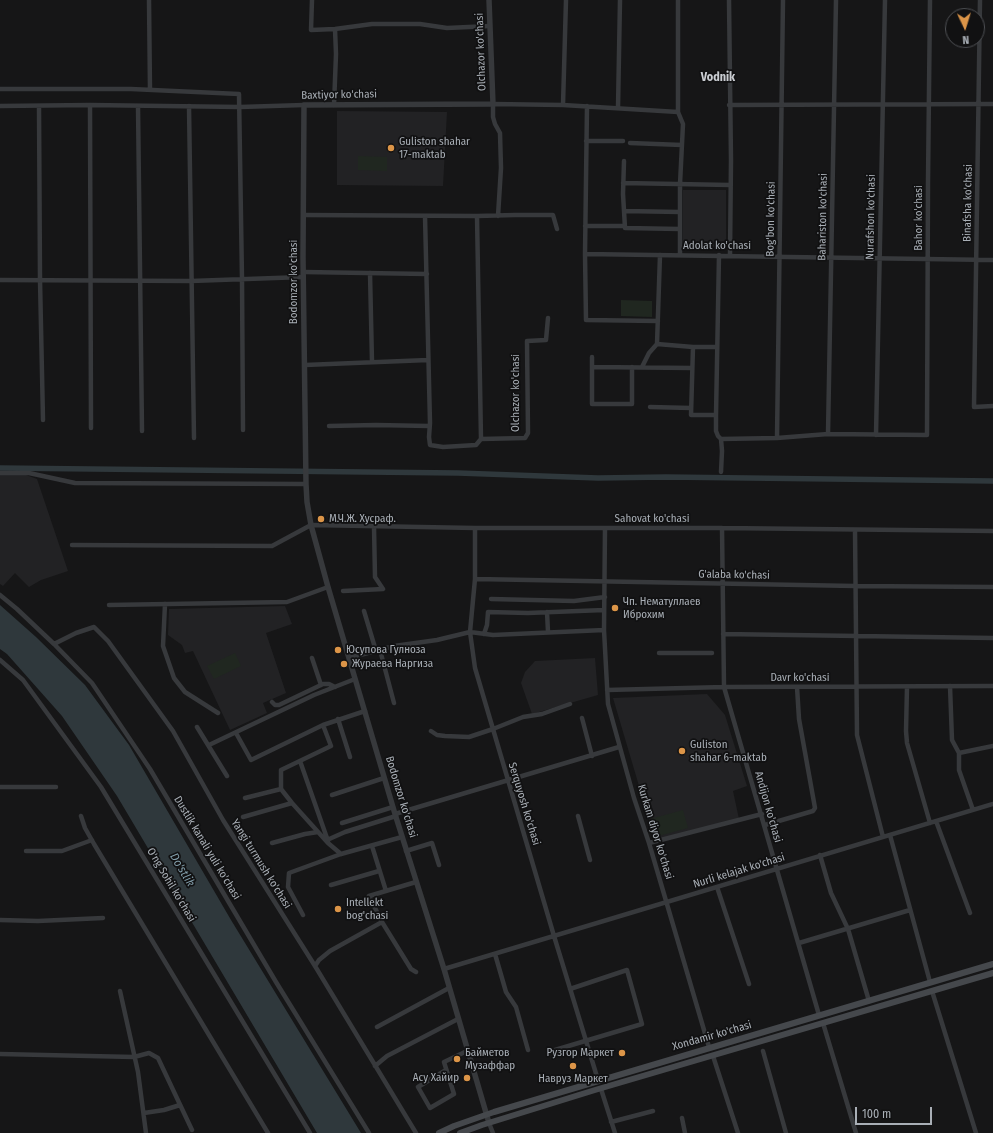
<!DOCTYPE html>
<meta charset="utf-8">
<style>
body{margin:0}
#map{position:relative;width:993px;height:1133px;overflow:hidden;background:#161617;font-family:"Fira Sans Condensed",sans-serif}
canvas{display:block}
.north{position:absolute;left:945px;top:8px;width:40px;height:40px;box-sizing:border-box;background:#111112;border:1px solid #4e5054;border-radius:50%;rotate:176deg;font-size:11px;font-weight:700;line-height:16px;text-align:center;color:#a9afb6}
.north::after{content:'';display:block;margin:auto;width:14px;height:18px;background:#dc9548;clip-path:polygon(50% 0,100% 100%,50% 72%,0 100%)}
.scale{position:absolute;left:855px;top:1107px;width:77px;height:18px;box-sizing:border-box;border:2px solid #a9afb6;border-top:0;padding-left:5px;font-size:12px;line-height:14px;white-space:nowrap;color:#a9afb6;-webkit-text-stroke:3px #111112;paint-order:stroke}
</style>
<div id="map">
<canvas width="993" height="1133"></canvas>
<div class="north">N</div>
<div class="scale">100 m</div>
</div>
<script>
const g = document.querySelector('canvas').getContext('2d');
g.lineJoin = 'round';
function paint(path, color) { g.fillStyle = color; g.fill(path, 'evenodd'); }
const shape = rows => new Path2D(rows.map(r => 'M' + r).join(''));
function trace(path, color, width, dash) { g.strokeStyle = color; g.lineWidth = width; g.lineCap = dash ? 'butt' : 'round'; g.setLineDash(dash || []); g.stroke(path); }
function label(font, color, halo, rows, align = 'center') {
  g.font = font + ' "Fira Sans Condensed",sans-serif'; g.lineWidth = 3.5; g.setLineDash([]); g.textBaseline = 'middle'; g.strokeStyle = halo; g.fillStyle = color; for (const [text, x, y, turn = 0] of rows) {
    g.save(); g.translate(x, y); g.rotate((+turn || 0) * Math.PI / 180); g.textAlign = isNaN(turn) ? turn : align; if (halo) g.strokeText(text, 0, 0); g.fillText(text, 0, 0); g.restore();
  }
}
paint(shape([
 [337,111,447,112,443,186,337,185],
 [683,190,726,190,726,249,683,249],
 [0,475,26,475,37,479,68,571,41,580,29,587,15,573,3,586,0,584],
 [285,606,292,624,266,633,286,693,263,703,267,713,230,730,193,651,185,653,182,645,168,635,169,609],
 [595,658,598,695,532,714,521,683,525,672,535,661],
 [707,694,725,715,747,786,733,791,739,819,655,840,613,698]
]), '#222224');
paint(shape([
 [358,156,387,157,387,171,358,170],
 [621,300,652,301,652,317,621,316],
 [235,653,241,666,214,679,207,666],
 [683,810,688,828,655,837,650,819]
]), '#202720');
paint(shape([
 [0,605,36,637,85,685,129,745,231,920,361,1133,317,1133,117,796,62,716,7,654,0,649]
]), '#2f383c');
trace(shape([
 [0,468,458,473,598,478,666,477,993,481]
]), '#2f383c', 5.5);
trace(shape([
 [149,0,150,90],
 [312,0,311,30,335,29,372,24,420,24,447,28,490,26],
 [678,0,678,112,683,124,680,184,680,255],
 [729,0,731,160,730,255],
 [980,0,974,407,993,406],
 [0,89,131,89,239,94,242,279,243,430],
 [90,105,91,428],
 [334,105,336,54,335,29],
 [563,105,566,0],
 [729,105,993,104],
 [0,106,90,105,240,107,304,105],
 [39,106,40,280,43,420],
 [138,106,142,431],
 [189,106,194,438],
 [587,106,585,254,586,320,658,321],
 [618,108,620,0],
 [586,141,623,141],
 [630,143,682,145],
 [624,161,623,194,625,228,680,229],
 [623,183,730,185],
 [624,211,680,212],
 [304,215,477,216,515,215,553,215,557,229],
 [425,216,430,423,429,437,430,445,443,447,476,445,481,439],
 [477,216,481,439],
 [498,216,501,168,500,133,495,124,493,117,493,104,563,105,678,112],
 [585,226,625,226],
 [585,254,993,260],
 [719,255,716,415,716,431,718,436,721,439,722,451,721,472],
 [304,272,427,274],
 [370,273,372,362],
 [0,280,191,281,303,277],
 [657,344,660,255],
 [693,347,691,415,716,415],
 [592,357,592,404,632,404,632,367],
 [305,365,428,360],
 [592,367,692,368],
 [642,367,649,353,657,344,693,347,717,347],
 [650,407,691,408],
 [329,426,376,425,429,426],
 [828,434,836,0],
 [876,435,885,0],
 [777,438,783,0],
 [481,439,525,438,528,433,527,341,546,340,548,318],
 [721,439,777,438,828,434,927,435,928,182,930,0],
 [0,473,29,473,75,483,306,484],
 [374,527,375,577,383,589],
 [475,528,475,579,470,632,475,668,554,936,598,1080],
 [605,528,604,630,608,704,634,798,649,843,709,1047],
 [722,528,724,687,819,1015],
 [855,530,857,735,883,837],
 [72,545,272,546,311,525,475,528,722,528,993,531],
 [475,579,855,586,993,587],
 [343,591,383,589],
 [0,595,17,609,54,644,92,683,150,769,276,982,369,1133],
 [491,599,574,601,605,597],
 [165,604,163,646,174,678,185,692,218,713],
 [109,605,287,602,328,587],
 [364,611,376,651],
 [547,612,548,632],
 [484,634,487,625,488,612,528,613,604,610],
 [723,634,993,638],
 [54,644,76,633,94,627,108,641,173,731,223,820,315,966,416,1133],
 [380,650,394,703],
 [659,653,712,653],
 [312,658,321,685],
 [349,658,394,646,437,640,470,632,493,635,604,630],
 [0,660,23,680,101,787,310,1133],
 [950,686,952,740,959,753,959,770,973,810],
 [907,687,906,731,907,743,930,823],
 [607,690,724,687,993,686],
 [272,702,275,705,279,705,323,684,329,684,335,687],
 [582,718,592,756],
 [338,719,350,757],
 [197,727,227,776],
 [431,731,437,735,445,736,469,737,493,729,523,717,542,714,570,704],
 [236,733,251,760,323,725],
 [209,745,314,695,355,679],
 [959,753,993,746],
 [300,761,328,841],
 [0,787,56,787],
 [332,795,384,778],
 [245,798,281,789],
 [395,814,619,747],
 [81,816,85,828,94,844,268,1133],
 [578,816,590,860],
 [243,817,292,803],
 [936,821,970,913],
 [342,823,393,807],
 [765,825,813,811,815,808,799,719,797,687],
 [890,835,930,982],
 [327,840,345,832,396,816],
 [272,843,305,834,318,832],
 [649,843,762,814],
 [372,846,386,891],
 [26,851,62,851,92,840],
 [406,851,432,843,439,865],
 [341,854,328,843,292,803,281,789,281,770,331,746,323,725,365,711],
 [820,855,831,893,848,929,869,1001],
 [416,882,369,896,382,922,411,969,416,972],
 [331,885,379,871],
 [717,887,749,984],
 [303,915,288,887,289,873,341,854,402,837],
 [0,920,38,921,103,918],
 [799,943,910,910],
 [495,954,506,992,516,1007,528,1050],
 [315,966,319,960,330,951,382,922],
 [444,969,993,804],
 [120,991,138,1072,146,1133],
 [932,991,976,1133],
 [823,1023,856,1133],
 [377,1027,449,988],
 [555,1050,642,1024,627,970,570,989],
 [763,1051,786,1133],
 [0,1054,134,1057,149,1053,158,1058,192,1130],
 [713,1056,738,1133],
 [375,1066,387,1056,458,1019],
 [446,1070,418,1087,430,1108,454,1094,444,1062,467,1051],
 [601,1089,615,1133],
 [144,1113,164,1110,180,1105],
 [682,1118,685,1133],
 [611,1122,653,1111],
 [489,1123,493,1133]
]), '#37393c', 4.5);
trace(shape([
 [489,1123,444,969,395,814,328,587,311,525,307,502,306,484,303,257,304,105,493,104,489,0]
]), '#37393c', 5.5);
trace(shape([
 [439,1133,454,1126,494,1112,993,964],
 [460,1133,482,1125,595,1090,993,973]
]), '#45484c', 6);
for (const [x, y, r, color] of [
 [391,148,4,"#dc9548"],
 [321,519,4,"#dc9548"],
 [615,608,4,"#dc9548"],
 [338,650,4,"#dc9548"],
 [344,664,4,"#dc9548"],
 [682,751,4,"#dc9548"],
 [338,909,4,"#dc9548"],
 [622,1053,4,"#dc9548"],
 [457,1059,4,"#dc9548"],
 [573,1066,4,"#dc9548"],
 [467,1078,4,"#dc9548"]
]) { const dot = new Path2D(); dot.arc(x, y, r, 0, 2 * Math.PI); g.fillStyle = color; g.fill(dot); trace(dot, '#111112', 1.5); }
label('11px', '#a9afb6', '#111112', [
 ["Olchazor ko'chasi",481,52,-92],
 ["Baxtiyor ko'chasi",339,95,-1],
 ["Binafsha ko'chasi",968,203,-89],
 ["Bahariston ko'chasi",823,217,-89],
 ["Nurafshon ko'chasi",871,217,-89],
 ["Bahor ko'chasi",919,218,-90],
 ["Bog'bon ko'chasi",771,219,-89],
 ["Adolat ko'chasi",717,246],
 ["Bodomzor ko'chasi",294,282,-90],
 ["Olchazor ko'chasi",516,393,-90],
 ["Sahovat ko'chasi",652,519],
 ["G'alaba ko'chasi",734,575,1],
 ["Davr ko'chasi",800,678],
 ["Bodomzor ko'chasi",401,797,73],
 ["Serquyosh ko'chasi",524,804,73],
 ["Andijon ko'chasi",768,807,74],
 ["Kurkam diyor ko'chasi",655,832,73],
 ["Dustlik kanali yuli ko'chasi",207,848,59],
 ["Yangi turmush ko'chasi",261,864,58],
 ["Nurli kelajak ko'chasi",739,871,-17],
 ["O'ng Sohil ko'chasi",171,885,59],
 ["Xondamir ko'chasi",712,1036,-16]
]);
label('11px', '#a9afb6', '#111112', [
 ["Guliston shahar",399,142],
 ["17-maktab",399,155],
 ["М.Ч.Ж. Хусраф.",329,519],
 ["Чп. Нематуллаев",623,602],
 ["Иброхим",623,615],
 ["Юсупова Гулноза",346,650],
 ["Жураева Наргиза",352,664],
 ["Guliston",690,745],
 ["shahar 6-maktab",690,758],
 ["Intellekt",346,903],
 ["bog'chasi",346,916],
 ["Байметов",465,1053],
 ["Музаффар",465,1066],
 ["Рузгор Маркет",614,1053,"right"],
 ["Асу Хайир",459,1078,"right"],
 ["Навруз Маркет",573,1079,"center"]
], 'left');
label('bold 12px', '#cacdd2', '#111112', [
 ["Vodnik",718,78]
]);
label('italic 12px', '#84a0ad', '#111112', [
 ["Do'stlik",182,870,59]
]);
</script>
